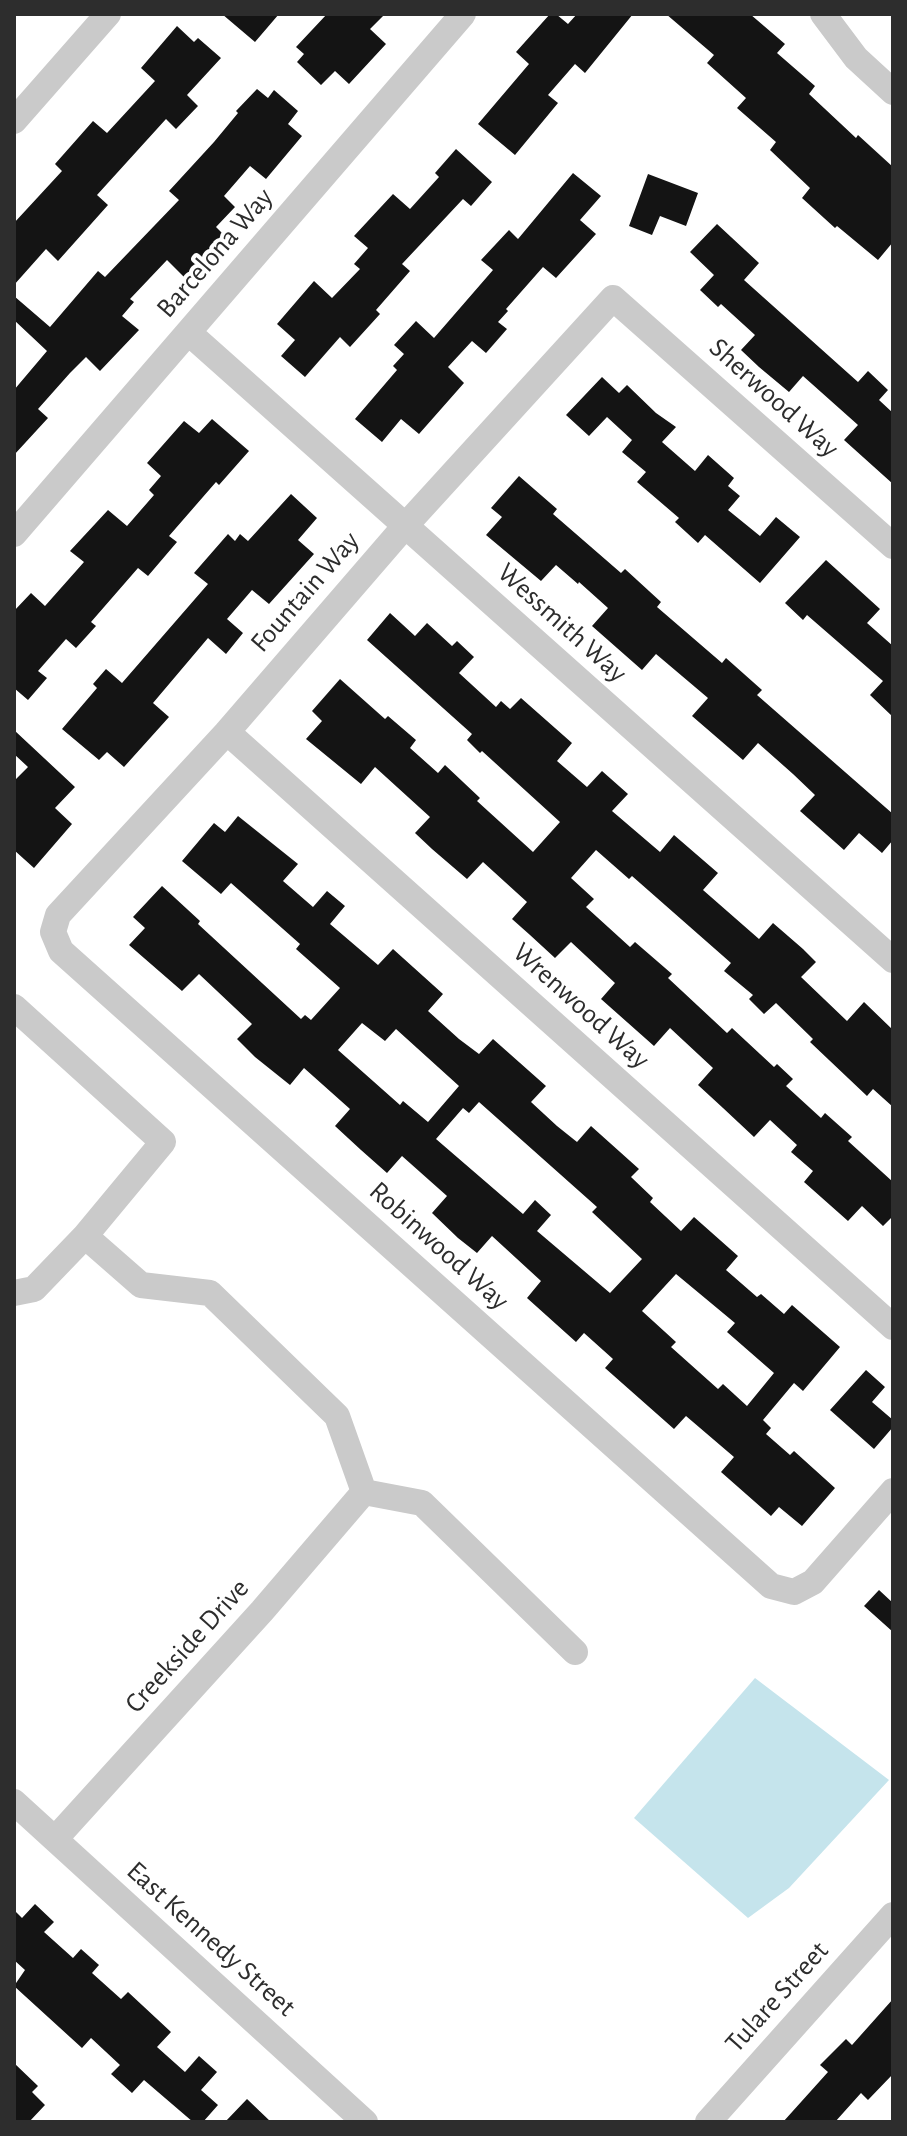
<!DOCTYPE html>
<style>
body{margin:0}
#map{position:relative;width:907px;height:2136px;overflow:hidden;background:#fff;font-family:"Alegreya Sans",sans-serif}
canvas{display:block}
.frame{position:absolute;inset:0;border:16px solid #2d2d2d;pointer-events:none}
</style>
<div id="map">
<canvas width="907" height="2136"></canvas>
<div class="frame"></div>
</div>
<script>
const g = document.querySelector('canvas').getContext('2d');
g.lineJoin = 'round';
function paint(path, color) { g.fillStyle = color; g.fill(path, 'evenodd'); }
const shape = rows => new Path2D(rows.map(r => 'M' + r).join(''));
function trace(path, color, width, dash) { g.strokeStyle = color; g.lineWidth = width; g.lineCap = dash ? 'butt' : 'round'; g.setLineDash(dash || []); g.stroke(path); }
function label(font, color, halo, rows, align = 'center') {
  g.font = font + ' "Alegreya Sans",sans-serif'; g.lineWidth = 8; g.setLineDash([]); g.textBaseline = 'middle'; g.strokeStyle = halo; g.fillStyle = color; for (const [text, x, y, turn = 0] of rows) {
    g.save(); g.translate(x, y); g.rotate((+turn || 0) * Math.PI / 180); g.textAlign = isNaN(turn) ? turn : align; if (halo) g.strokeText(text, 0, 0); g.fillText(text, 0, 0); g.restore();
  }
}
paint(shape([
 [755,1678,889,1780,789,1888,748,1918,634,1818]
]), '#c5e4ec');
paint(shape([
 [222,14,279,14,255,42],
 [327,14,385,14,370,29,386,44,349,84,335,71,321,85,297,62,304,54,296,47],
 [550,14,556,14,568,24,577,14,633,14,585,73,575,64,548,95,558,103,515,155,478,124,529,64,516,52],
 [666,14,750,14,785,44,777,53,815,86,809,94,856,138,858,135,893,167,893,242,878,260,837,226,835,228,802,198,810,188,770,150,776,142,737,108,746,98,707,63,714,55],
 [177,26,194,42,198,38,221,58,187,95,198,106,176,129,166,119,97,195,108,205,58,261,46,249,14,285,14,223,62,171,55,164,93,121,107,133,155,81,141,68],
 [257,89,268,98,274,90,298,111,288,124,302,136,266,179,250,166,224,196,235,207,216,227,224,235,184,277,167,260,130,299,134,302,122,316,139,330,100,371,86,357,70,373,38,409,48,418,14,455,14,390,47,351,14,320,14,296,50,327,98,271,105,277,179,200,169,191,214,142,238,113,236,111],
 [456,149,492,182,471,206,463,199,402,264,410,271,376,310,380,314,350,347,340,337,305,377,281,356,295,340,277,324,314,281,332,298,360,269,354,264,368,248,354,236,393,194,410,209,439,177,435,173],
 [573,173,601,196,580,220,596,234,556,278,543,267,506,309,508,311,498,322,507,329,486,353,472,341,448,367,464,383,419,434,401,419,382,442,355,419,397,370,393,366,404,354,394,345,416,321,434,338,493,270,481,260,509,230,518,239],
 [648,174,698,193,686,226,660,216,652,235,629,226],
 [717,224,759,263,744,280,858,382,868,371,888,390,879,400,893,413,893,484,844,440,858,425,803,376,789,392,759,367,741,350,755,335,721,304,718,307,700,290,714,275,690,252],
 [602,377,619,393,627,385,656,413,676,427,662,442,695,471,708,455,734,478,728,486,740,496,728,510,760,536,776,517,800,537,760,583,705,535,698,543,675,522,679,518,637,482,646,472,622,452,632,440,607,417,589,436,566,415],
 [212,419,249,451,219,485,216,482,169,536,177,542,148,576,138,568,91,622,96,626,76,648,66,639,38,671,47,678,28,700,14,688,14,611,31,593,45,606,84,562,70,551,108,510,127,526,154,495,149,490,161,476,147,463,184,421,199,433],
 [519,476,557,509,553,514,621,573,625,569,661,602,657,607,722,663,726,658,762,690,757,695,893,814,893,840,882,853,859,833,844,850,800,811,815,795,793,774,758,743,743,760,692,716,708,698,656,654,642,670,592,626,608,608,579,582,578,584,556,565,541,581,486,535,502,517,491,508],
 [291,494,317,518,298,540,314,554,269,604,252,590,227,619,243,633,226,654,208,638,153,703,169,717,124,767,107,752,99,760,62,729,97,688,93,684,106,669,122,683,208,584,194,573,228,534,235,541,240,534,248,541],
 [826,560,880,609,867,623,893,646,893,717,870,695,883,681,807,615,803,620,785,603],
 [390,613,415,636,427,623,452,646,457,641,474,657,459,673,496,707,501,701,510,709,521,698,572,743,557,761,587,787,602,771,628,794,612,811,660,852,674,835,718,873,703,890,759,939,773,923,803,949,816,962,801,977,847,1021,864,1002,893,1030,893,1107,873,1089,867,1096,810,1042,813,1039,776,1003,764,1014,749,999,753,995,724,971,731,963,632,876,629,879,596,850,571,878,594,899,586,907,630,947,635,942,672,974,668,978,727,1033,732,1028,774,1067,777,1064,793,1079,786,1086,821,1118,825,1113,852,1137,848,1141,893,1182,893,1216,883,1226,862,1206,848,1221,804,1182,813,1171,791,1152,797,1145,770,1120,754,1137,723,1108,698,1085,713,1068,670,1028,654,1046,601,999,615,983,571,942,555,958,530,935,512,919,527,902,483,862,467,879,432,849,415,833,430,817,375,767,361,784,306,739,322,721,312,711,340,679,385,719,388,716,416,740,410,748,438,773,445,765,480,798,477,801,533,852,560,822,482,751,480,753,467,740,472,734,367,640],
 [14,730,75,787,55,808,72,824,34,868,14,850,14,781,28,767,14,754],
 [238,816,298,864,283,881,313,907,327,891,345,906,330,924,378,965,393,949,443,994,428,1011,459,1039,479,1054,493,1039,546,1086,531,1102,557,1126,577,1142,591,1126,639,1169,631,1177,653,1198,650,1202,681,1231,694,1217,738,1256,726,1270,757,1297,761,1294,784,1314,792,1305,840,1347,803,1391,794,1383,763,1420,771,1428,766,1434,790,1455,794,1451,835,1488,802,1526,779,1507,771,1516,721,1472,734,1457,686,1416,674,1429,605,1368,613,1359,584,1333,576,1342,527,1298,541,1281,492,1236,477,1253,458,1238,432,1213,447,1196,402,1156,387,1173,361,1150,335,1126,350,1109,304,1068,290,1085,255,1057,237,1039,252,1024,199,974,182,991,129,945,145,928,133,917,162,886,200,921,198,924,301,1019,305,1015,311,1020,340,988,296,949,300,944,231,883,221,894,182,861,214,823,225,832],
 [362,1023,385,1041,396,1029,459,1086,428,1122,403,1101,400,1105,338,1050],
 [479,1102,597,1207,592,1212,642,1259,610,1293,537,1231,551,1215,535,1200,523,1214,436,1139,463,1108,469,1113],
 [676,1274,735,1323,727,1332,774,1373,747,1406,723,1384,718,1389,671,1347,676,1342,642,1311],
 [866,1370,885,1387,872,1402,893,1420,893,1427,874,1449,830,1410],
 [879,1590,893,1603,893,1632,864,1606],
 [35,1904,54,1922,44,1932,73,1958,81,1949,99,1965,92,1973,121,1999,128,1992,171,2032,157,2047,185,2072,199,2056,217,2072,201,2090,218,2105,203,2122,193,2122,144,2080,132,2093,111,2074,120,2065,91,2038,82,2048,14,1986,25,1970,14,1960,14,1910,22,1918],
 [893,1999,893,2074,868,2100,861,2093,835,2122,783,2122,828,2072,820,2065,846,2039,852,2045],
 [14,2063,38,2086,32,2092,45,2105,29,2122,14,2122],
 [247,2099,271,2122,225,2122]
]), '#141414');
trace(shape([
 [823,14,856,58,893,92],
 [14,121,108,14],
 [189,333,893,960],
 [14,534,463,14],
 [893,546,613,298,405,526,227,732,58,915,53,932,61,951,771,1586,794,1592,813,1582,893,1491],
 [227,732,893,1327],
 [14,1007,163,1142,85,1236,34,1289,14,1293],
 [85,1236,141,1285,210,1293,337,1416,364,1492,422,1503,575,1652],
 [14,1802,365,2122],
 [55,1839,262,1611,364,1492],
 [708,2122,893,1915]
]), '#cacaca', 26);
label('28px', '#2d2d2d', '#fff', [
 ["Barcelona Way",215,253,-49],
 ["Sherwood Way",774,398,42],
 ["Fountain Way",305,592,-49],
 ["Wessmith Way",562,623,42],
 ["Wrenwood Way",581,1006,42],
 ["Robinwood Way",439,1246,42],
 ["Creekside Drive",187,1646,-48],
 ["East Kennedy Street",211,1939,42],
 ["Tulare Street",777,1997,-48]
]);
</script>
